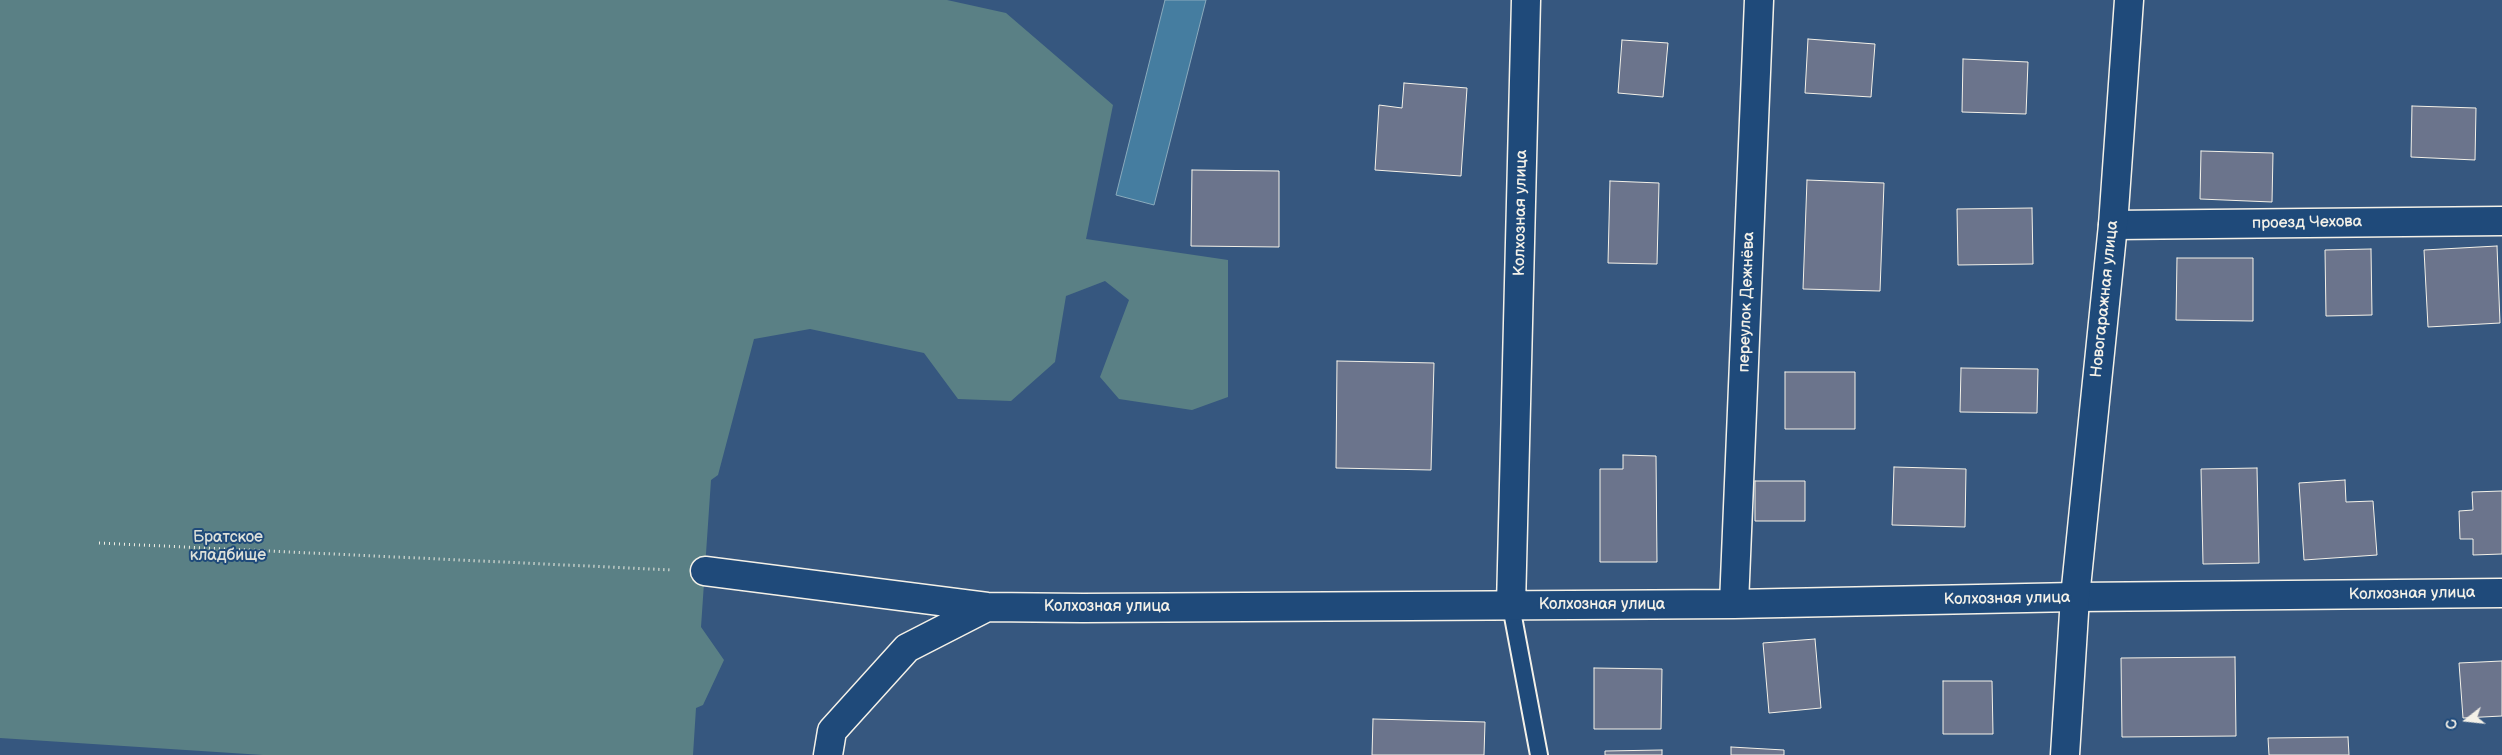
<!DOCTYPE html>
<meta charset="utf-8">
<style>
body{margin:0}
#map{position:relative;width:2502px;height:755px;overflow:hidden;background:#36577f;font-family:"Balsamiq Sans",sans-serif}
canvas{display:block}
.north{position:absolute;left:2442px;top:695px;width:50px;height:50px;-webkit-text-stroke:4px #1f4a7a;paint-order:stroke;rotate:254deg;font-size:14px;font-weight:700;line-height:20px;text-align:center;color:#f4f1e8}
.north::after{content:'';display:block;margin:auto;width:18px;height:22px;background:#f4f1e8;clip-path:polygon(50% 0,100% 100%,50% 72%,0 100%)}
</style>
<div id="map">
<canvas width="2502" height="755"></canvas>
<div class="north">С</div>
</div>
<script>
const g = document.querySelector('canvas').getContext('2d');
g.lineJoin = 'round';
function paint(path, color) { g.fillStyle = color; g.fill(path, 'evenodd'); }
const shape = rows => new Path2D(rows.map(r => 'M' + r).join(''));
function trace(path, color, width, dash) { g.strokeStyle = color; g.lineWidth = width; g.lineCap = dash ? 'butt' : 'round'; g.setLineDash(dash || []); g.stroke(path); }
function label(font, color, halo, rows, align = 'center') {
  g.font = font + ' "Balsamiq Sans",sans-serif'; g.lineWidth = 4; g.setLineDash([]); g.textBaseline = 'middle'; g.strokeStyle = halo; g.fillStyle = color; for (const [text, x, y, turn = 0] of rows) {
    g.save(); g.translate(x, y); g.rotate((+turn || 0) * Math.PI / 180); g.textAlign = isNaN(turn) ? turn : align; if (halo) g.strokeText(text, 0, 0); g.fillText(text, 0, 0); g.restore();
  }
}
paint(shape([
 [0,0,947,0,1006,13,1113,105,1086,239,1228,260,1228,397,1192,410,1119,399,1100,377,1129,300,1105,281,1066,296,1055,362,1011,401,958,399,924,353,810,329,754,339,718,475,711,480,701,627,724,660,703,705,696,708,693,755,263,755,0,738]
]), '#5a8085');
const water = shape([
 [1165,0,1206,0,1154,205,1116,195,1165,0]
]);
paint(water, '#457da0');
trace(water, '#8babbd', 1);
const building = shape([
 [1808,39,1875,44,1871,97,1805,93,1808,39],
 [1622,40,1668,43,1663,97,1618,93,1622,40],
 [1963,59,2028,62,2026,114,1962,112,1963,59],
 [1404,83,1467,88,1461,176,1375,170,1379,105,1402,108,1404,83],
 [2412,106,2476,108,2475,160,2411,157,2412,106],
 [2201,151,2273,153,2272,202,2200,199,2201,151],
 [1192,170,1279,171,1279,247,1191,246,1192,170],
 [1807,180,1884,183,1880,291,1803,289,1807,180],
 [1610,181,1659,183,1657,264,1608,263,1610,181],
 [2032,208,2033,264,1958,265,1957,209,2032,208],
 [2497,246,2500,323,2428,327,2424,250,2497,246],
 [2371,249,2372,315,2326,316,2325,250,2371,249],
 [2177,258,2253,258,2253,321,2176,320,2177,258],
 [1337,361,1434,363,1431,470,1336,468,1337,361],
 [1961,368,2038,369,2037,413,1960,412,1961,368],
 [1785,372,1855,372,1855,429,1785,429,1785,372],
 [1623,455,1656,456,1657,562,1600,562,1600,469,1623,469,1623,455],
 [1894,467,1966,469,1965,527,1892,525,1894,467],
 [2257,468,2259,563,2203,564,2201,469,2257,468],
 [2345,480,2346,502,2373,501,2377,555,2304,560,2299,483,2345,480],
 [1755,481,1805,481,1805,521,1755,521,1755,481],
 [2502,491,2502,554,2473,555,2473,539,2460,539,2459,511,2473,510,2472,492,2502,491],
 [1815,639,1821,708,1769,713,1763,643,1815,639],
 [2235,657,2236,736,2122,737,2121,658,2235,657],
 [2502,661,2502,716,2463,718,2459,663,2502,661],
 [1594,668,1662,669,1661,729,1594,729,1594,668],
 [1943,681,1992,681,1993,734,1943,734,1943,681],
 [1373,719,1485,722,1484,755,1372,755,1373,719],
 [2348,737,2349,755,2269,755,2268,738,2348,737],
 [1731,747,1784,750,1784,755,1731,755,1731,747],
 [1662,750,1662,755,1605,755,1605,751,1662,750]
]);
paint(building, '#6b748c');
trace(building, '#f4f1e8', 1);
const lane = shape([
 [1511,606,1539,755]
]);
const street = shape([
 [2113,225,2502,221],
 [705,571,987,607,1083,608,1734,604,2075,597,2502,593],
 [1734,604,1759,0],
 [1511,606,1526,0],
 [828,755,832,731,907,648,987,607]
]);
const secondary = shape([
 [2065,755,2075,597,2113,225,2129,0]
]);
trace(lane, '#f4f1e8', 20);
trace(street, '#f4f1e8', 31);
trace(secondary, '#f4f1e8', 31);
trace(shape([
 [99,543,672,570]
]), '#f4f1e8', 3, [1, 4]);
trace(lane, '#1f4a7a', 16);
trace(street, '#1f4a7a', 28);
trace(secondary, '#1f4a7a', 28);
label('16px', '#f4f1e8', '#1f4a7a', [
 ["Колхозная улица",1521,213,-89],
 ["проезд Чехова",2307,223,-1],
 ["Новогаражная улица",2105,299,-84],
 ["переулок Дежнёва",1747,302,-88],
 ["Колхозная улица",2412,594,-1],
 ["Колхозная улица",2007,599,-1],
 ["Колхозная улица",1602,605],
 ["Колхозная улица",1107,607]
]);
label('16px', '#dde0d9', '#1f4a7a', [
 ["Братское",228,538],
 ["кладбище",228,556]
]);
</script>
